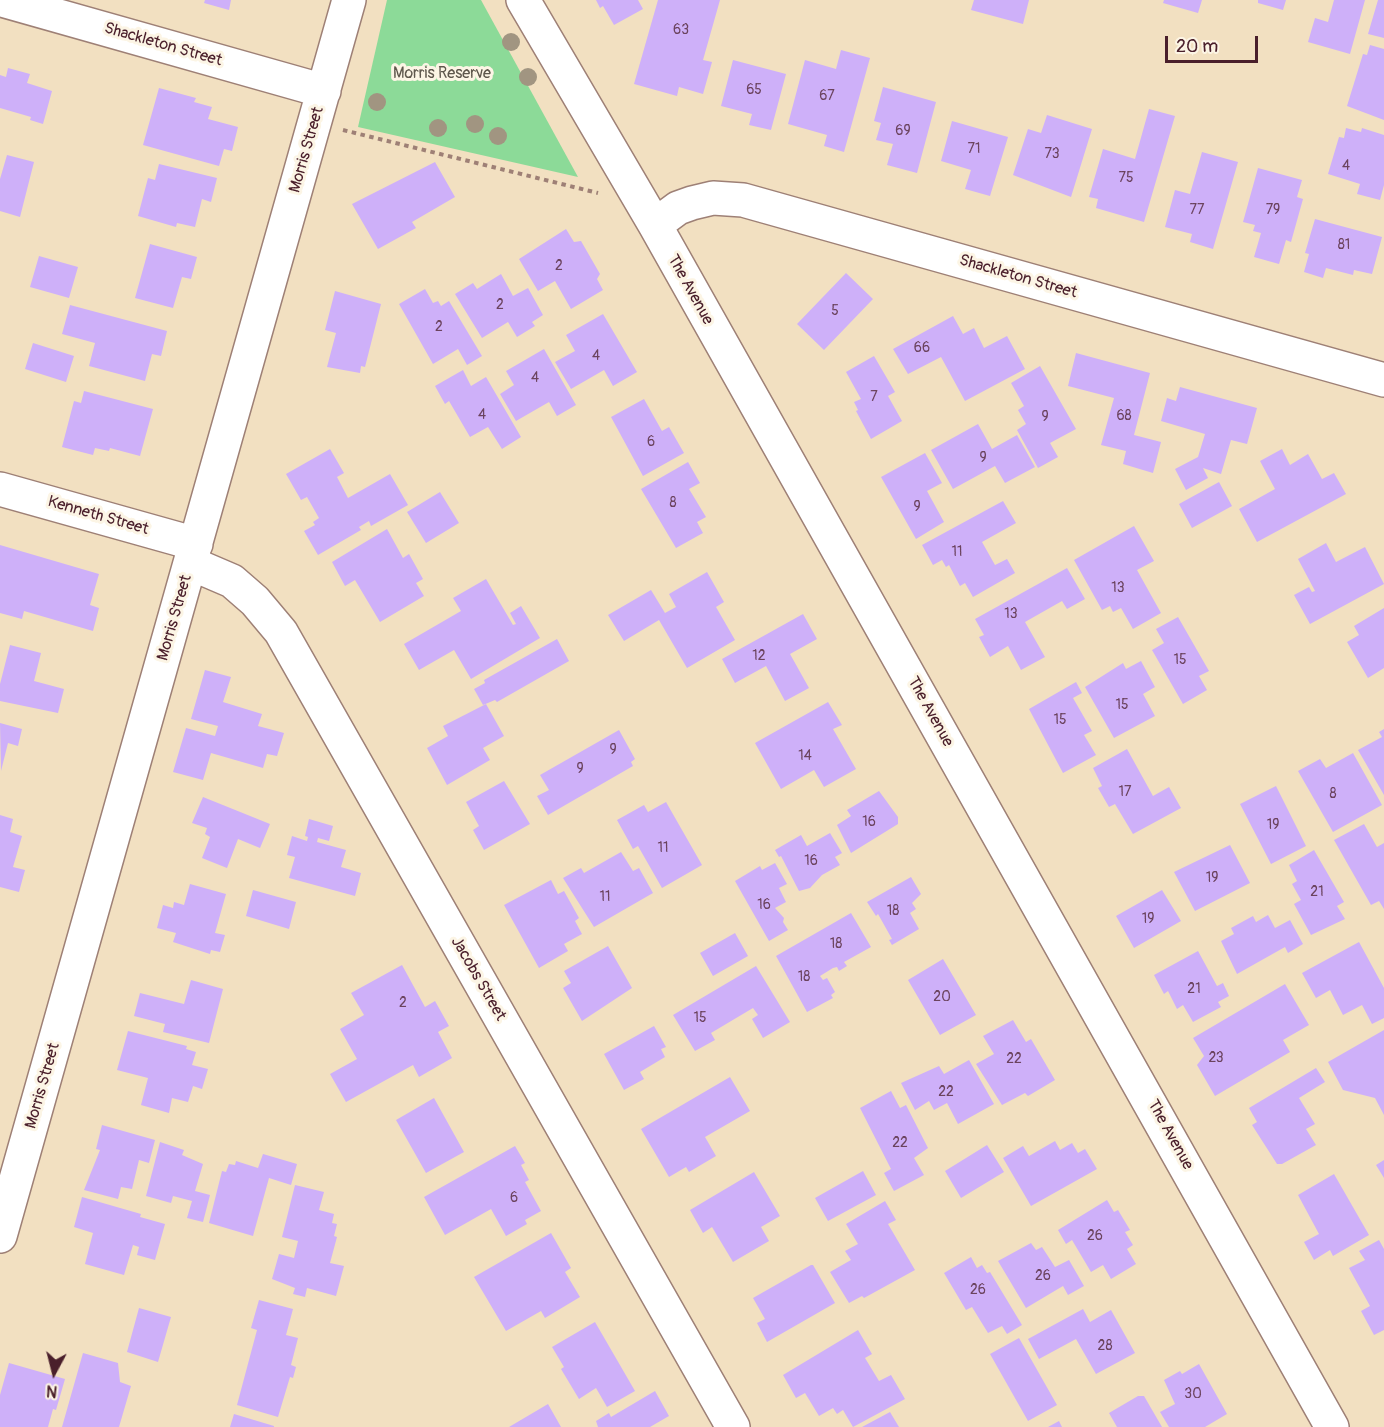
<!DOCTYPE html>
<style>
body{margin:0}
#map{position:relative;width:1384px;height:1427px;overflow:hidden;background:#f2e0c1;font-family:Pangolin,sans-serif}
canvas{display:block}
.north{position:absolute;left:24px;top:1343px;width:60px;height:60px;-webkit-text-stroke:4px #fcf5e5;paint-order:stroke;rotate:187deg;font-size:16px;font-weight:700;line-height:24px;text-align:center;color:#4a1f2b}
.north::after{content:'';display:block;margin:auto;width:21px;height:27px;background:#4a1f2b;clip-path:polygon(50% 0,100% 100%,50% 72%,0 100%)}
.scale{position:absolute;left:1165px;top:36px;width:93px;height:27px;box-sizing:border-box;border:3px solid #4a1f2b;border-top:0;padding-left:8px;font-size:18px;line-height:21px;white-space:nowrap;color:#4a1f2b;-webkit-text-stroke:4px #fcf5e5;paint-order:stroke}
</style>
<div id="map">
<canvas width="1384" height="1427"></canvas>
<div class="north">N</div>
<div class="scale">20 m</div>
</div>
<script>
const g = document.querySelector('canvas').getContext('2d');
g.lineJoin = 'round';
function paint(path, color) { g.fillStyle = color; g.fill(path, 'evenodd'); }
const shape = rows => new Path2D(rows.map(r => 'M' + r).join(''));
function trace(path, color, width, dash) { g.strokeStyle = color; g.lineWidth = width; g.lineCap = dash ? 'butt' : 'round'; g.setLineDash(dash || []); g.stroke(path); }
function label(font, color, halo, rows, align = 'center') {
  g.font = font + ' Pangolin,sans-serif'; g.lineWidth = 6; g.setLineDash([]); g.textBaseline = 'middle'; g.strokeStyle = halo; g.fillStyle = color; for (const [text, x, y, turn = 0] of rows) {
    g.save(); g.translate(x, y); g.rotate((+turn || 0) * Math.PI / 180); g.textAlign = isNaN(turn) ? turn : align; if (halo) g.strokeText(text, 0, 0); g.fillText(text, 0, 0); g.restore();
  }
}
paint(shape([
 [387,0,481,0,578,177,358,127]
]), '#8cda98');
paint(shape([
 [205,0,231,0,229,10,204,3],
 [596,0,638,0,643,9,614,25,603,6,600,8],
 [658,0,720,0,703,60,712,62,703,94,679,87,677,96,634,84],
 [974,0,1029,0,1023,24,971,10],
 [1164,0,1202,0,1198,13,1163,3],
 [1258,0,1286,0,1283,10,1258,3],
 [1334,0,1365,0,1350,54,1308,42,1315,18,1328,22],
 [1378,0,1384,0,1384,38,1368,34],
 [1370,45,1384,49,1384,120,1347,106,1363,54,1367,55],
 [841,50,870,58,844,152,824,146,827,135,788,124,805,60,836,69],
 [733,60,786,74,771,130,749,125,752,114,721,106],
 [8,68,30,74,27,83,52,91,43,124,30,120,31,117,0,108,0,75,6,77],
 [883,87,936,102,917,173,887,165,893,144,876,140,881,123,874,121],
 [159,88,196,98,194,102,212,107,208,119,238,127,232,151,224,149,219,166,143,145],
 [1149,109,1175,116,1144,222,1096,208,1098,199,1089,197,1103,149,1135,159],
 [1047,115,1092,129,1071,197,1013,175,1028,129,1041,133],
 [952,121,1008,137,990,196,965,189,971,170,941,161],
 [1346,128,1361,132,1362,128,1384,135,1384,185,1380,200,1357,194,1360,184,1328,174,1339,137,1344,138],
 [1202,152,1238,162,1213,249,1190,242,1192,234,1165,227,1175,190,1190,194],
 [7,155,34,162,20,217,0,211,0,179],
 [435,162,455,197,412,222,416,228,378,249,352,204],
 [159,164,217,178,211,202,202,199,195,227,177,223,176,227,138,216,148,178,155,180],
 [1258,168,1302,180,1297,197,1303,199,1291,242,1286,240,1279,264,1254,257,1261,233,1253,231,1255,225,1243,222],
 [1315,219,1382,237,1372,274,1354,270,1353,275,1326,268,1323,278,1304,272,1309,254,1305,253],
 [566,229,574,242,581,241,600,274,597,279,603,290,571,309,555,281,538,291,519,259],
 [150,244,197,257,191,279,182,277,173,308,135,298],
 [39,256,78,267,69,298,30,287],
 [846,273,873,299,824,350,797,324],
 [501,274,513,296,528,288,543,315,532,322,535,326,517,337,508,322,482,338,455,294,473,283,477,289],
 [425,289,433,303,438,301,441,306,449,301,482,356,467,365,458,349,433,364,399,304],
 [335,291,381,304,365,367,361,366,360,373,327,367,336,333,325,330],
 [70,305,167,331,161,356,152,354,145,381,89,366,95,343,62,334],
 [603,314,637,372,613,386,604,370,571,389,555,362,575,351,566,335],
 [953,316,963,334,974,328,984,348,1007,336,1025,369,965,401,941,357,908,374,893,349],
 [33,343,74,356,66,382,25,369],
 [544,349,576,405,557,416,549,402,516,421,500,394,514,385,506,371],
 [1076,353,1150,373,1134,435,1161,442,1153,473,1123,464,1126,451,1101,445,1114,398,1068,386],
 [874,356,895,392,888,396,902,421,871,439,856,411,858,410,854,402,861,399,846,372],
 [1040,366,1076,429,1050,443,1058,457,1038,468,1017,430,1026,424,1018,410,1024,406,1011,383],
 [463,370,471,386,486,377,521,437,502,449,488,427,470,437,449,401,445,404,435,386],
 [1180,387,1257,408,1247,444,1231,440,1221,474,1203,468,1208,478,1186,490,1175,469,1198,457,1205,434,1161,421,1167,398,1176,401],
 [84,391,153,409,140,456,110,448,109,451,95,448,93,455,62,447,74,401,81,403],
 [644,399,662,431,669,427,684,453,643,476,611,417],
 [978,424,992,449,1017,435,1035,467,1005,483,995,466,953,489,931,450],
 [330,449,344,473,337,477,348,498,390,474,408,505,371,526,369,521,359,527,361,530,318,555,304,531,315,525,313,522,319,518,307,497,301,500,286,474],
 [1282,449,1290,465,1308,454,1322,479,1334,473,1346,494,1257,542,1239,509,1275,489,1260,461],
 [925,453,942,483,927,491,944,522,916,539,881,477],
 [688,462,700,483,689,489,706,517,697,522,703,533,676,548,641,489],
 [1219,482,1232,506,1192,528,1179,504],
 [440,492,459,523,426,543,407,512],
 [1003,501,1016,523,982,542,995,565,1007,559,1015,573,973,597,965,583,960,586,949,565,946,567,942,560,933,565,922,545],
 [1134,526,1154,561,1137,570,1161,613,1133,629,1121,608,1113,612,1110,606,1102,610,1074,560],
 [387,529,403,558,409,554,423,579,416,583,424,596,380,622,355,580,345,586,332,562],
 [1326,543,1336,562,1365,547,1384,584,1310,624,1294,595,1309,587,1312,592,1315,591,1298,559],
 [0,545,99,574,90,605,99,608,93,631,24,611,22,619,0,613],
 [1067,568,1085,599,1067,609,1062,601,1025,622,1045,657,1021,670,1008,646,990,657,979,637,984,635,975,619],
 [707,572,724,602,716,607,735,640,687,668,659,620,624,641,608,615,651,590,665,613,676,607,669,594],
 [486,579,513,625,516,624,510,613,521,606,540,638,471,679,454,650,419,670,404,644,461,611,453,598],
 [1384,608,1384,668,1368,678,1347,642,1359,635,1354,626],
 [803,614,817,639,790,654,809,688,785,701,766,666,735,683,722,659],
 [1178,617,1209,671,1199,676,1207,690,1183,704,1152,650,1164,643,1156,629],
 [557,639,569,661,497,702,495,700,483,705,474,689,485,683,484,680],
 [10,645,41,653,34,681,64,689,58,713,0,701,0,684],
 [1141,661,1155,687,1143,694,1155,716,1114,738,1085,687,1123,663,1126,669],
 [205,670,231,677,223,702,262,714,258,726,284,733,277,756,267,754,263,768,211,753,203,780,173,772,186,728,215,736,218,726,191,719],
 [1076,682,1082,693,1073,698,1092,731,1084,735,1096,755,1063,773,1029,709],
 [828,702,842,725,833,729,856,769,824,787,814,770,781,789,755,743],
 [486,704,504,736,483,748,490,760,447,785,427,748,448,736,443,726],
 [0,723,22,729,18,746,8,743,1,771],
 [1384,729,1384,795,1358,750,1382,737,1379,732],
 [619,730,635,759,631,762,633,766,548,815,537,796,549,790,540,775],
 [1127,749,1153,796,1169,787,1181,808,1133,834,1115,804,1109,807,1098,788,1102,786,1093,768],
 [1353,753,1382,805,1333,832,1298,771,1320,759,1326,768],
 [504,781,530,824,484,850,473,830,479,826,466,802],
 [1276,786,1306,846,1271,864,1240,804],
 [879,791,898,817,898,824,851,853,837,825,851,816,847,810],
 [203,797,270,824,260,848,238,839,227,868,202,858,210,837,205,834,207,828,192,823],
 [666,802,702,865,662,888,638,846,633,849,617,820,644,805,648,812],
 [0,815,13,819,10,832,22,836,13,867,25,870,19,892,0,887],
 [309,819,333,826,329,841,318,838,317,842,346,850,341,867,361,873,355,896,289,878,295,857,287,855,292,836,307,841,308,837,305,836],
 [1364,824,1377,847,1384,843,1384,909,1379,901,1371,905,1334,840],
 [830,833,842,853,835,857,840,865,822,875,810,888,799,891,781,856,779,857,775,850,801,835,807,846],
 [1230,845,1250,883,1195,911,1174,872],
 [1314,850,1344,902,1337,906,1345,919,1311,935,1294,904,1301,900,1292,884,1297,881,1289,865],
 [621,852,633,871,639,868,653,893,594,927,563,878,581,868,584,873],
 [775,863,787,884,779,888,786,902,775,908,784,918,783,922,788,930,769,941,735,881,760,866,762,870],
 [911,877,921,894,912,903,916,909,910,913,919,929,892,945,889,940,892,939,878,914,876,916,867,902],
 [551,880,558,894,564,891,579,918,575,921,582,934,564,944,568,951,539,968,504,905],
 [190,884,226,894,215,933,225,935,220,952,211,950,210,954,173,942,176,933,157,928,163,905,173,908,174,902,184,905],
 [253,890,296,902,289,929,246,916],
 [1162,890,1181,921,1134,948,1116,916],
 [851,913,871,947,844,962,847,966,839,971,837,967,833,968,820,976,823,980,827,978,835,992,831,995,833,998,807,1012,776,956],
 [1268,915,1275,928,1290,920,1303,944,1288,953,1285,947,1237,974,1221,941,1234,934,1231,928,1253,916,1256,922],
 [735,933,748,956,713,976,700,953],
 [1359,942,1384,988,1384,1018,1372,1024,1362,1005,1343,1015,1330,990,1316,998,1302,973],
 [608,946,632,988,582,1021,563,988,571,983,564,971],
 [1198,951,1217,986,1223,983,1229,996,1218,1002,1221,1007,1193,1022,1183,1005,1177,1009,1168,991,1164,994,1154,975],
 [943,959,976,1015,940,1035,908,980],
 [402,965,425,1007,435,1001,449,1026,438,1032,452,1058,419,1077,413,1065,346,1102,330,1074,357,1059,340,1029,364,1015,351,993],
 [756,966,790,1022,763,1038,752,1019,758,1015,753,1008,711,1033,715,1040,695,1051,673,1015],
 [191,980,223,989,209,1043,163,1032,165,1024,134,1016,140,993,184,1004],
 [1285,984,1309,1025,1283,1040,1290,1052,1215,1096,1197,1065,1204,1056,1193,1038],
 [1013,1020,1026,1042,1031,1039,1055,1080,1028,1096,1025,1093,1002,1105,976,1064,994,1054,983,1036],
 [654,1026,666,1047,661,1049,665,1057,640,1072,644,1079,624,1090,604,1054],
 [1384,1030,1384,1115,1375,1098,1343,1090,1328,1062],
 [128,1031,187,1046,186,1049,196,1052,192,1065,208,1069,202,1089,193,1086,188,1102,172,1098,169,1113,141,1105,148,1078,117,1070],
 [969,1060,994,1104,958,1124,947,1103,934,1110,929,1101,915,1110,901,1083,939,1066,944,1074],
 [1316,1068,1325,1082,1299,1098,1315,1124,1306,1129,1316,1145,1282,1164,1277,1164,1252,1125,1257,1122,1249,1108],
 [730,1077,750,1111,705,1137,716,1156,689,1172,686,1167,669,1177,641,1129],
 [891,1091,900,1108,906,1105,928,1148,914,1158,924,1175,894,1191,884,1173,891,1169,860,1108],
 [434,1098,464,1152,426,1173,396,1120],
 [102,1125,155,1140,149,1163,139,1160,132,1189,121,1187,118,1199,84,1190,100,1150,96,1149],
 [1055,1141,1060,1150,1072,1143,1078,1153,1085,1149,1097,1169,1031,1206,1003,1158,1023,1146,1029,1156],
 [160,1142,184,1150,182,1155,203,1164,195,1191,210,1195,203,1222,187,1218,192,1201,173,1196,171,1203,146,1196],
 [987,1145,1004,1172,961,1198,945,1171],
 [515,1146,525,1163,521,1165,529,1180,525,1182,541,1211,525,1220,527,1224,506,1236,491,1209,445,1235,424,1197],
 [263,1154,297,1164,291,1185,269,1178,253,1236,209,1223,222,1171,226,1172,229,1164,235,1165,236,1161,258,1168],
 [1384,1160,1384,1178,1376,1165],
 [863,1171,876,1195,828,1221,815,1198],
 [754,1172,780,1216,761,1227,769,1241,733,1262,712,1227,703,1233,690,1210],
 [1334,1174,1369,1235,1333,1256,1330,1250,1314,1260,1304,1242,1319,1234,1298,1195],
 [295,1185,324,1192,319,1210,334,1214,332,1223,337,1224,334,1236,337,1237,330,1263,344,1266,336,1296,307,1288,305,1297,293,1294,295,1288,272,1279,279,1254,294,1258,298,1241,282,1237],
 [82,1197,141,1214,140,1217,165,1224,155,1260,137,1255,139,1247,133,1245,124,1275,85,1264,93,1233,74,1227],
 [1107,1200,1114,1212,1118,1210,1130,1230,1125,1232,1133,1245,1127,1249,1136,1264,1111,1279,1103,1265,1091,1272,1072,1240,1066,1244,1058,1230],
 [885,1201,896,1220,888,1224,915,1270,864,1298,862,1296,849,1303,830,1272,851,1260,845,1251,858,1244,846,1224],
 [551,1233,571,1268,565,1272,580,1297,545,1318,541,1311,506,1331,474,1277],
 [1379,1240,1384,1249,1384,1330,1374,1335,1361,1311,1370,1306,1349,1268,1365,1260,1359,1251],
 [1031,1243,1036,1250,1042,1247,1055,1267,1069,1260,1084,1286,1068,1295,1063,1286,1026,1308,998,1261],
 [971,1257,977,1268,982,1265,987,1273,990,1272,1022,1325,1007,1334,1002,1326,988,1333,972,1307,966,1310,944,1273],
 [811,1265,813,1265,835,1303,767,1342,757,1323,765,1319,753,1298],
 [259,1300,293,1309,286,1335,298,1338,291,1365,296,1367,293,1378,290,1377,278,1417,237,1405,257,1330,251,1328],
 [139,1308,171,1317,158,1362,127,1352],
 [1083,1309,1090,1322,1111,1310,1135,1353,1096,1374,1076,1339,1039,1359,1028,1339],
 [595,1322,635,1391,607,1407,596,1388,579,1399,561,1369,564,1367,552,1347],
 [858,1330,872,1354,865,1358,879,1381,891,1375,905,1399,853,1427,843,1410,837,1414,833,1408,819,1416,805,1393,796,1398,783,1375],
 [1019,1338,1057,1405,1028,1421,990,1354],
 [83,1353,118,1363,120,1382,131,1386,119,1427,62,1427],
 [9,1363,65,1379,56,1410,53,1409,48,1427,0,1427,0,1395],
 [1199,1364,1227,1414,1205,1427,1169,1427,1160,1412,1175,1404,1164,1380,1180,1371,1182,1374],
 [655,1391,669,1416,650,1427,598,1427,596,1421,609,1413,611,1417],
 [1138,1396,1144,1396,1162,1427,1117,1427,1109,1413],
 [548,1404,561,1427,509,1427],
 [890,1412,899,1427,862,1427],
 [234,1414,274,1426,274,1427,230,1427],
 [1059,1421,1062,1427,1048,1427]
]), '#ceb0f9');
const minor = shape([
 [2,0,324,91],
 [523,0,655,225,1332,1427],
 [655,225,678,208,692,203,713,198,743,200,1384,380],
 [0,489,196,544],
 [190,563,232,581,255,601,281,632,733,1427],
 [0,1236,349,0]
]);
trace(minor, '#9e8076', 36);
trace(shape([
 [343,130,598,193]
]), '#9e8076', 4, [4.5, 4.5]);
trace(minor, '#fff', 33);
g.fillStyle = '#a19581';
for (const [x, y] of [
 [511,42],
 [528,77],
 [377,102],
 [475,124],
 [438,128],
 [498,136]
]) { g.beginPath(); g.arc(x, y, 9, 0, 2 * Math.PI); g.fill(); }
label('14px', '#6b435e', null, [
 ["63",681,30],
 ["65",754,90],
 ["67",827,96],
 ["69",903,131],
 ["71",974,149],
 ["73",1052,154],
 ["4",1346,166],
 ["75",1126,178],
 ["77",1197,210],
 ["79",1273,210],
 ["81",1344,245],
 ["2",559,266],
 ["2",500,305],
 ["5",835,311],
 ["2",439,327],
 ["66",922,348],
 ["4",596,356],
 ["4",535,378],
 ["7",874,397],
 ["4",482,415],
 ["68",1124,416],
 ["9",1045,417],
 ["6",651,442],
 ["9",983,458],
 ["8",673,503],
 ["9",917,507],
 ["11",957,552],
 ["13",1118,588],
 ["13",1011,614],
 ["12",759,656],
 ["15",1180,660],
 ["15",1122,705],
 ["15",1060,720],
 ["9",613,750],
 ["14",805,756],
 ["9",580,769],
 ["17",1125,792],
 ["8",1333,794],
 ["16",869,822],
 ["19",1273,825],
 ["11",663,848],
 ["16",811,861],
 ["19",1212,878],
 ["21",1317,892],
 ["11",605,897],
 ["16",764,905],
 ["18",893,911],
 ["19",1148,919],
 ["18",836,944],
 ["18",804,977],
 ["21",1194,989],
 ["20",942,997],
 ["2",403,1003],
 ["15",700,1018],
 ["23",1216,1058],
 ["22",1014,1059],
 ["22",946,1092],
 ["22",900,1143],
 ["6",514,1198],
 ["26",1095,1236],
 ["26",1043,1276],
 ["26",978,1290],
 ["28",1105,1346],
 ["30",1193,1394]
]);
label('16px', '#4a1f2b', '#fcf5e5', [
 ["Shackleton Street",163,45,16],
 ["Morris Street",307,150,-74],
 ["Shackleton Street",1018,277,16],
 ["The Avenue",690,290,61],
 ["Kenneth Street",98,516,16],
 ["Morris Street",175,618,-74],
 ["The Avenue",930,712,61],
 ["Jacobs Street",478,979,60],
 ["Morris Street",43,1086,-74],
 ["The Avenue",1170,1135,61]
]);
label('16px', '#5e574c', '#fcf5e5', [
 ["Morris Reserve",442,74]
]);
</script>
